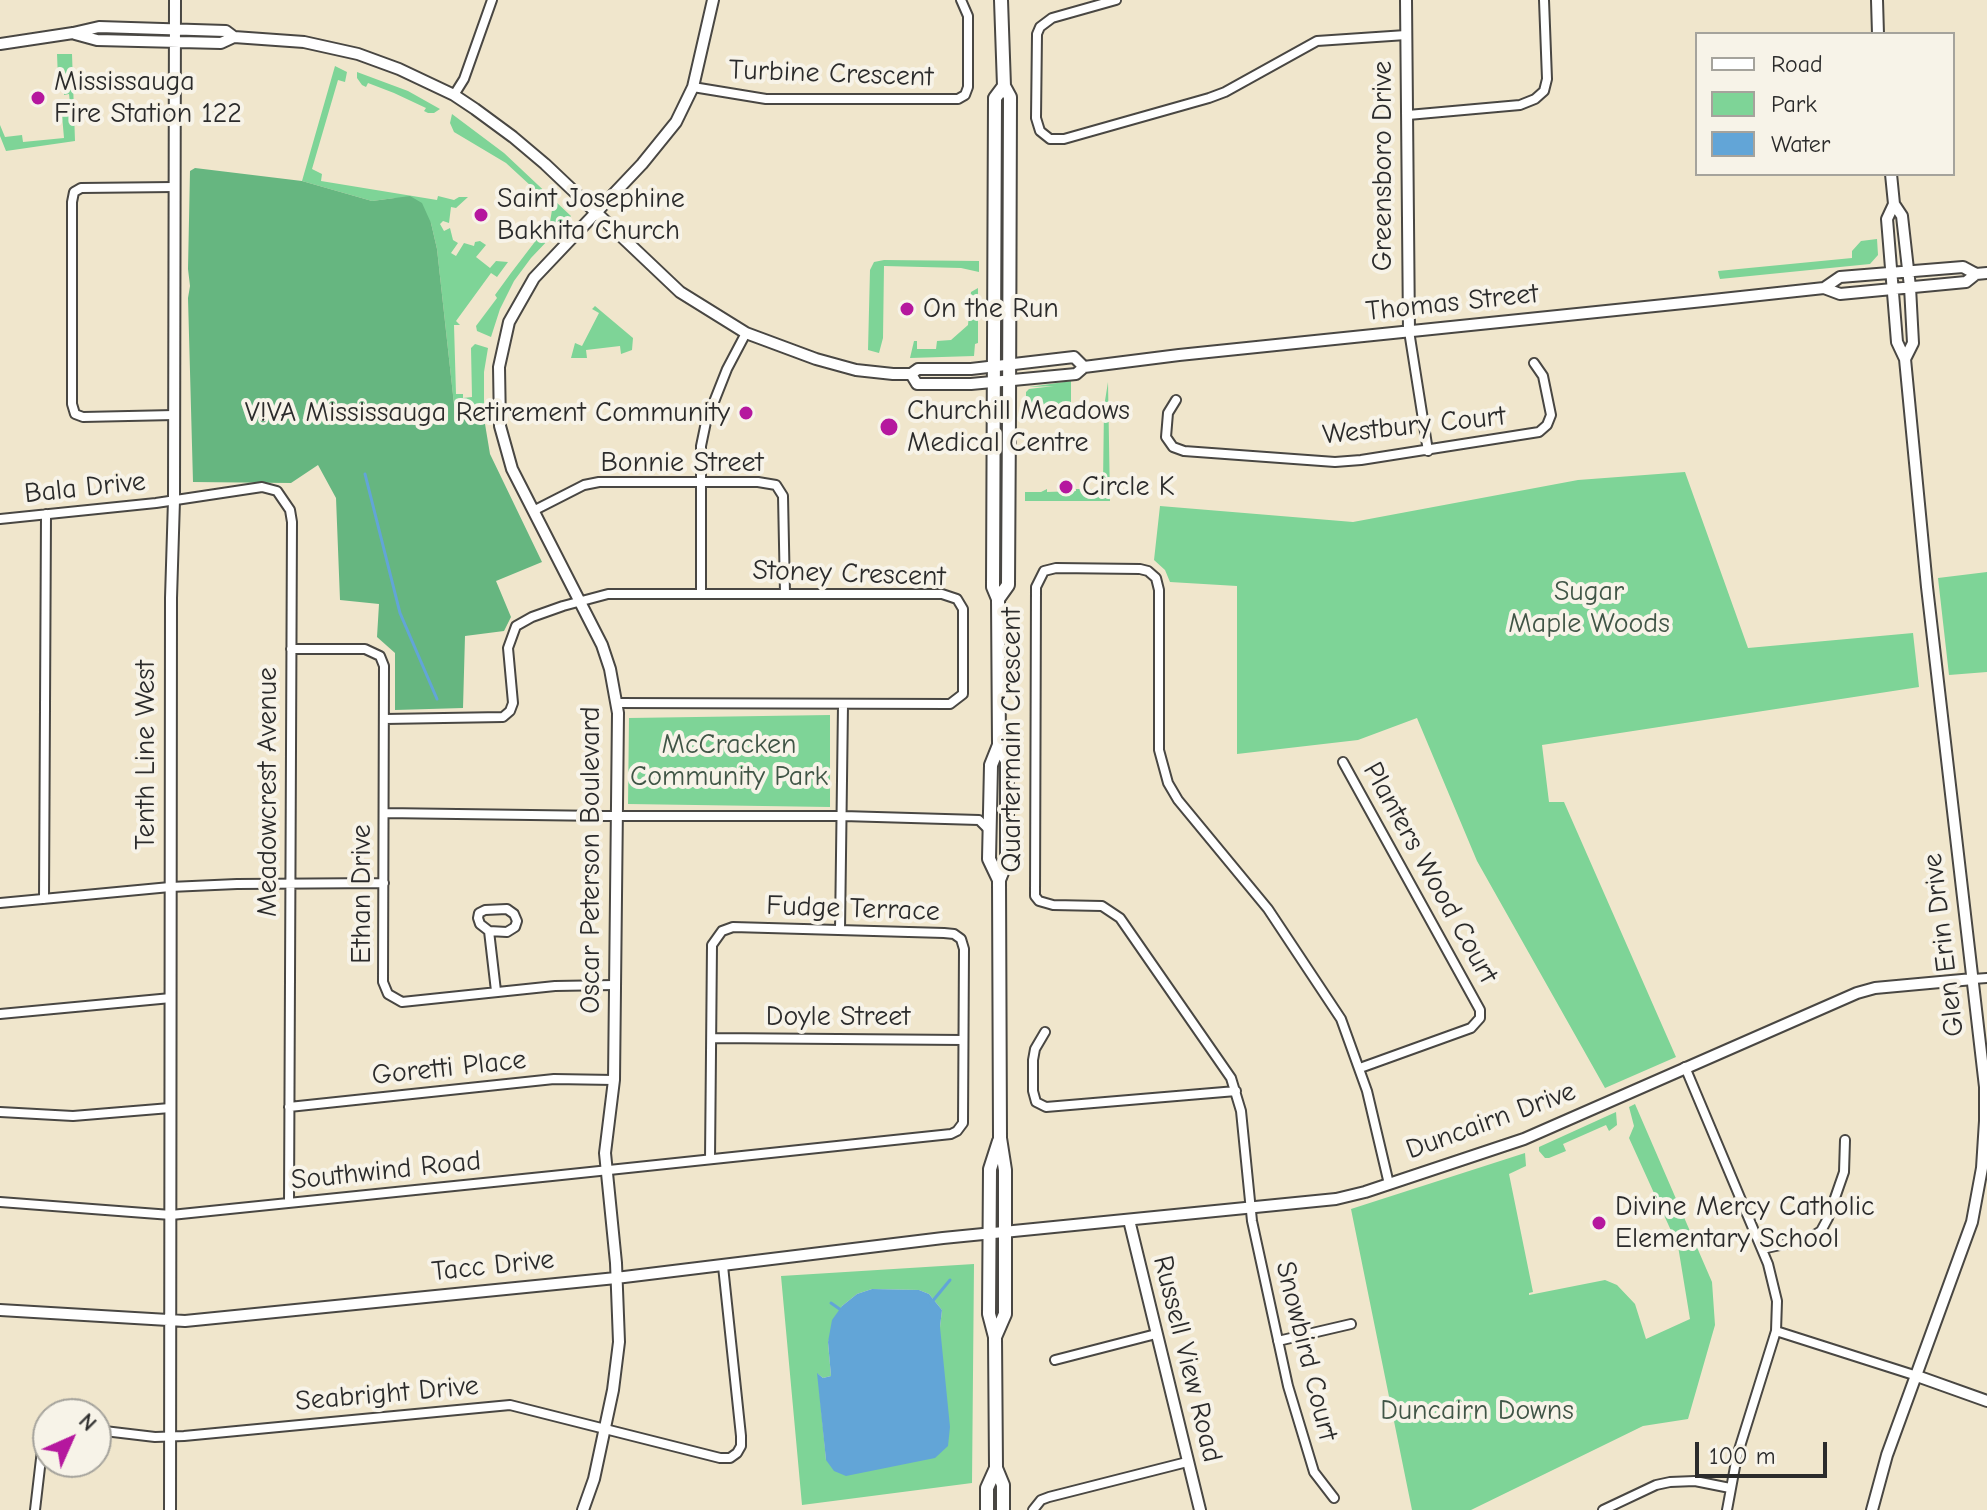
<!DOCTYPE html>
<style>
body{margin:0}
#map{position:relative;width:1987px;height:1510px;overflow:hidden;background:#f0e6cc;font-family:"Comic Neue",sans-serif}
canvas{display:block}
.legend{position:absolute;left:1695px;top:32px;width:260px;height:144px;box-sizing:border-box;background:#f7f3e8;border:2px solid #a5a39c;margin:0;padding:10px 14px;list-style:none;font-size:24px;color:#2b2b2b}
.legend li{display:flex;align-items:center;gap:16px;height:40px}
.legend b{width:40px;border:2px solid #a5a39c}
.north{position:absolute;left:32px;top:1398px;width:80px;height:80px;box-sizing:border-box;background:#f7f3e8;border:2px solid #a5a39c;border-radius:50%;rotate:45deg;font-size:22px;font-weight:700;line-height:32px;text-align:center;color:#2b2b2b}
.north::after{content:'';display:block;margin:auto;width:28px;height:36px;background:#b5179e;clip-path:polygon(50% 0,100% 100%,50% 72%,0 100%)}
.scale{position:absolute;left:1695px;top:1442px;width:132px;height:36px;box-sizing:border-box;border:4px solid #2b2b2b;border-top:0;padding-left:10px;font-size:24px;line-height:28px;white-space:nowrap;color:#2b2b2b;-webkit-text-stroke:6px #f7f3e8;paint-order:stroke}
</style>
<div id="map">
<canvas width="1987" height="1510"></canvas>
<ul class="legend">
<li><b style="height:10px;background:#fff"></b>Road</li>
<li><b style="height:22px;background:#7ed497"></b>Park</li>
<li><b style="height:22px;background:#62a5d7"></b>Water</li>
</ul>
<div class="north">N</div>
<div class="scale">100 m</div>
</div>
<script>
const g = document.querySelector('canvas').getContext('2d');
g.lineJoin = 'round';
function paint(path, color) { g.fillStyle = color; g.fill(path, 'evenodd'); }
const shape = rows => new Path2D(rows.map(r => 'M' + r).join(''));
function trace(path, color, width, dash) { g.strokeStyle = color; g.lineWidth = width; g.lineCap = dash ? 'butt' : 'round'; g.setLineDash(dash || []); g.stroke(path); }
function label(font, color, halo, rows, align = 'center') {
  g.font = font + ' "Comic Neue",sans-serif'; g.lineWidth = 8; g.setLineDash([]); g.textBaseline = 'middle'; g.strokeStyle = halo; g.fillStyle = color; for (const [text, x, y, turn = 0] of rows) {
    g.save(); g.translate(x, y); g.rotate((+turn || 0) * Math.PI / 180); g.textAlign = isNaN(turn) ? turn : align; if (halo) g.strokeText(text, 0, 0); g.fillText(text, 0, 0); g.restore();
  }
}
paint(shape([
 [57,54,72,54,75,141,6,151,0,136,0,125,5,137,22,135,23,142,64,138,61,104,70,103,69,94,64,95,64,80,58,79],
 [335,66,347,72,345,82,338,80,312,169,322,174,321,181,437,200,438,196,454,200,459,197,468,197,456,208,451,207,449,223,443,221,440,224,444,231,450,228,453,240,458,243,451,253,456,256,464,243,474,246,475,242,480,241,486,245,476,257,490,268,496,261,508,262,497,277,491,273,456,321,460,325,454,325,456,394,463,394,463,398,472,397,471,348,475,344,488,348,484,372,484,418,454,404,437,249,431,223,395,198,372,201,302,181],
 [357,72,408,91,440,109,434,113,428,113,424,111,426,108,394,93,368,83,366,87,362,85,357,78],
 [452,114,504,153,571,216,531,258,514,281,500,309,491,337,477,331,476,326,497,298,495,295,511,273,550,222,552,210,544,198,506,163,454,132,450,123],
 [1877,239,1878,255,1870,264,1720,279,1719,276,1718,271,1852,258,1852,251,1861,241],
 [884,260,979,261,979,272,961,268,884,266,883,338,879,353,868,350,870,270,874,262],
 [978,288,978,343,975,344,974,356,910,358,914,341,917,341,917,349,936,349,937,341,951,340,968,325,971,292],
 [595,306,633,338,632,350,621,354,620,346,586,350,587,358,571,358,575,343,582,346,599,313,592,309],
 [1071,381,1071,406,1026,404,1026,392,1029,389,1054,386,1029,387],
 [1108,382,1110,501,1025,501,1025,492,1041,492,1047,489,1047,492,1076,491,1076,489,1093,489,1103,484,1104,407],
 [1685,472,1748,648,1913,633,1919,687,1542,745,1549,802,1564,802,1676,1057,1605,1088,1477,861,1417,718,1358,740,1237,754,1237,586,1170,582,1165,570,1154,560,1160,506,1353,522,1578,480],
 [1987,572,1987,672,1949,675,1938,578],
 [830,715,830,807,628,804,629,718],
 [1635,1104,1712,1282,1715,1325,1688,1419,1643,1426,1471,1510,1412,1510,1351,1209,1525,1153,1526,1166,1509,1174,1533,1292,1529,1293,1529,1295,1605,1280,1617,1285,1635,1304,1646,1339,1690,1319,1678,1246,1629,1138,1634,1126,1629,1107],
 [1616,1112,1617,1125,1609,1131,1606,1125,1563,1144,1566,1151,1549,1158,1545,1158,1539,1151,1539,1147],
 [974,1264,972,1483,802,1505,781,1276],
 [872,1289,919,1290,929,1294,942,1310,940,1327,826,1460,818,1374,823,1378,831,1376,828,1342,842,1306,857,1294]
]), '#7ed497');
paint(shape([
 [195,168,302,181,372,201,410,196,422,203,431,223,437,249,454,404,484,418,490,454,542,562,496,581,511,617,504,631,465,636,463,708,395,710,395,653,377,637,379,604,340,600,336,498,318,465,291,483,193,482,188,298,190,286,188,269,190,171]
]), '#66b680');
paint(shape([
 [872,1289,919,1290,929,1294,942,1310,940,1327,950,1427,948,1446,935,1458,846,1476,834,1471,826,1460,817,1373,823,1378,831,1376,828,1342,832,1320,842,1306,857,1294]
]), '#62a5d7');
trace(shape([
 [365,474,400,613,437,699],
 [831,1303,841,1310],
 [931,1303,950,1280]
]), '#62a5d7', 3);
const minor = shape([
 [1116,0,1052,18,1040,27,1037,34,1036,118,1040,131,1050,139,1064,139,1209,98,1225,92,1317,41,1406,35],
 [693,87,766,99,958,99,965,95,968,87,968,16,961,0],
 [454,95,464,79,492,0],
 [1408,115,1520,105,1535,99,1544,91,1547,79,1544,0],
 [1409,331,1428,451],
 [1176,400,1168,413,1166,437,1173,447,1184,451,1335,462,1361,460,1539,432,1547,425,1551,415,1543,376,1534,363],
 [174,415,83,417,75,414,72,404,72,202,74,192,81,188,174,187],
 [533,511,584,485,599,482,758,482,776,485,783,496,785,593],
 [0,519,156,503,262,487,277,491,290,510,292,522,289,1203],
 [701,593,701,446,706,422,727,369,746,333],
 [291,649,365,649,380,656,384,666,383,982,388,994,402,1002,555,986,614,985],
 [385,719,503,717,510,711,513,703,508,648,516,626,532,617,563,606,608,594,942,594,957,599,963,609,963,694,950,704,617,703],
 [1343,762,1480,1010,1480,1018,1471,1028,1360,1068],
 [384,813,604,816,843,816,979,820,989,830],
 [44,899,46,514],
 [0,903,170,887,237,884,384,883],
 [840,930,843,705],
 [489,931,507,932,515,927,517,921,514,914,507,909,485,910,479,913,478,918,480,924,489,931,496,991],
 [1973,979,1987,978],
 [0,1014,171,998],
 [1045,1032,1035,1049,1033,1060,1033,1091,1036,1102,1046,1107,1236,1091],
 [712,1038,963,1040],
 [1685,1067,1768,1264,1777,1301,1776,1331,1737,1456,1727,1510],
 [289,1107,554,1079,614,1080],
 [0,1112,73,1116,170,1108],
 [0,1202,171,1215,552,1176,951,1134,957,1131,963,1123,964,949,961,939,954,934,944,933,733,927,722,931,712,945,710,1159],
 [1762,1249,1808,1239,1821,1231,1828,1218,1844,1172,1845,1140],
 [1776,1331,1917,1376],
 [1278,1341,1351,1324],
 [1055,1360,1156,1334],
 [96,1430,155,1437,184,1436,510,1405,720,1458,730,1458,737,1453,741,1446,741,1436,723,1266],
 [1334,1498,1314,1472,1288,1386,1252,1221,1241,1111,1231,1078,1120,918,1102,906,1053,905,1039,901,1035,896,1036,587,1044,571,1056,568,1140,569,1148,571,1156,578,1159,590,1159,750,1168,783,1178,800,1268,909,1341,1019,1367,1091,1389,1184],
 [35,1510,44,1433,48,1430],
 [1033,1510,1041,1500,1049,1497,1187,1462],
 [1603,1510,1656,1485,1670,1482,1695,1481,1730,1488]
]);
const tertiary = shape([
 [1406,0,1409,331],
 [1877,0,1878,34],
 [75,34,97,40,221,43,234,37],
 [0,44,73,33,99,27,226,31,234,37,304,42,358,54,399,69,454,95,475,109,513,137,545,164,680,292,746,333,816,359,856,370,893,374,911,374,918,369,971,369,1074,357,1084,367],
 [1891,174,1894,204,1902,216,1910,287,1913,343,1905,359],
 [1824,288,1840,277,1963,267,1976,274,1987,273],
 [911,374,917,384,971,384,1076,374,1084,367,1179,355,1713,300,1824,288,1840,294,1966,282,1976,274],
 [1129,1220,1200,1510],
 [0,1310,185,1321,616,1278,943,1238,1336,1199,1365,1192,1524,1139,1857,993,1875,988,1973,979],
 [1917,1376,1987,1401],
 [170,1510,171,598,174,500,175,0],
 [583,1510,594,1479,613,1390,619,1342,616,1263,605,1153,614,1080,618,713,610,669,602,645,512,469,500,426,499,367,509,322,534,278,642,164,676,122,693,87,713,0],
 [1872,1510,1887,1455,1972,1222,1982,1168,1985,1121,1985,1087,1927,587,1905,359,1897,342,1887,219,1894,204]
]);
const secondary = shape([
 [998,599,1008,585,1009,415,1010,97,1004,86,1001,0],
 [999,880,989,859,991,765,999,745,998,599,993,587,995,98,1004,86],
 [995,1337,1005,1314,1005,1170,1000,1138,999,880,1007,860,1007,761,999,745],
 [996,1468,1003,1485,1003,1510],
 [987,1510,987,1488,996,1468,995,1337,989,1314,990,1169,999,1141]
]);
trace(minor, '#494743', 12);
trace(tertiary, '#494743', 14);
trace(secondary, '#494743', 16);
trace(minor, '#fff', 8);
trace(tertiary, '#fff', 10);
trace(secondary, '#fff', 12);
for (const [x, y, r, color] of [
 [38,98,8,"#b5179e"],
 [481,215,8,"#b5179e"],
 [907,309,8,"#b5179e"],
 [746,413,8,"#b5179e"],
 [889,427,10,"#b5179e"],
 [1066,487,8,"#b5179e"],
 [1599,1223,8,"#b5179e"]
]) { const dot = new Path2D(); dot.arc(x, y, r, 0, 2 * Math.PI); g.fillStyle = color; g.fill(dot); trace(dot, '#f7f3e8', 3); }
label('28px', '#2b2b2b', '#f7f3e8', [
 ["Turbine Crescent",831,74,2],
 ["Greensboro Drive",1383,166,-90],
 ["Thomas Street",1452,303,-6],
 ["Westbury Court",1414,426,-6],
 ["Bonnie Street",682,463],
 ["Bala Drive",85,488,-6],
 ["Stoney Crescent",849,574,2],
 ["Quartermain Crescent",1012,740,-90],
 ["Tenth Line West",146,755,-90],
 ["Meadowcrest Avenue",268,792,-90],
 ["Oscar Peterson Boulevard",591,860,-90],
 ["Planters Wood Court",1430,873,61],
 ["Ethan Drive",362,894,-90],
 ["Fudge Terrace",853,909,2],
 ["Glen Erin Drive",1944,945,-97],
 ["Doyle Street",838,1017],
 ["Goretti Place",449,1068,-6],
 ["Duncairn Drive",1491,1121,-20],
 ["Southwind Road",386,1171,-6],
 ["Tacc Drive",493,1266,-6],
 ["Snowbird Court",1306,1351,76],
 ["Russell View Road",1187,1359,76],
 ["Seabright Drive",387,1394,-5]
]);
label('28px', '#2b2b2b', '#f7f3e8', [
 ["Mississauga",54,82],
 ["Fire Station 122",54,114],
 ["Saint Josephine",497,199],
 ["Bakhita Church",497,231],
 ["On the Run",923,309],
 ["Churchill Meadows",907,411],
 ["Medical Centre",907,443],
 ["V!VA Mississauga Retirement Community",730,413,"right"],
 ["Circle K",1082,487],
 ["Divine Mercy Catholic",1615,1207],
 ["Elementary School",1615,1239]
], 'left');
label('28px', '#405546', '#f7f3e8', [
 ["Sugar",1589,592],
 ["Maple Woods",1589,624],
 ["McCracken",729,745],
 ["Community Park",729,777],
 ["Duncairn Downs",1477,1411]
]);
</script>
